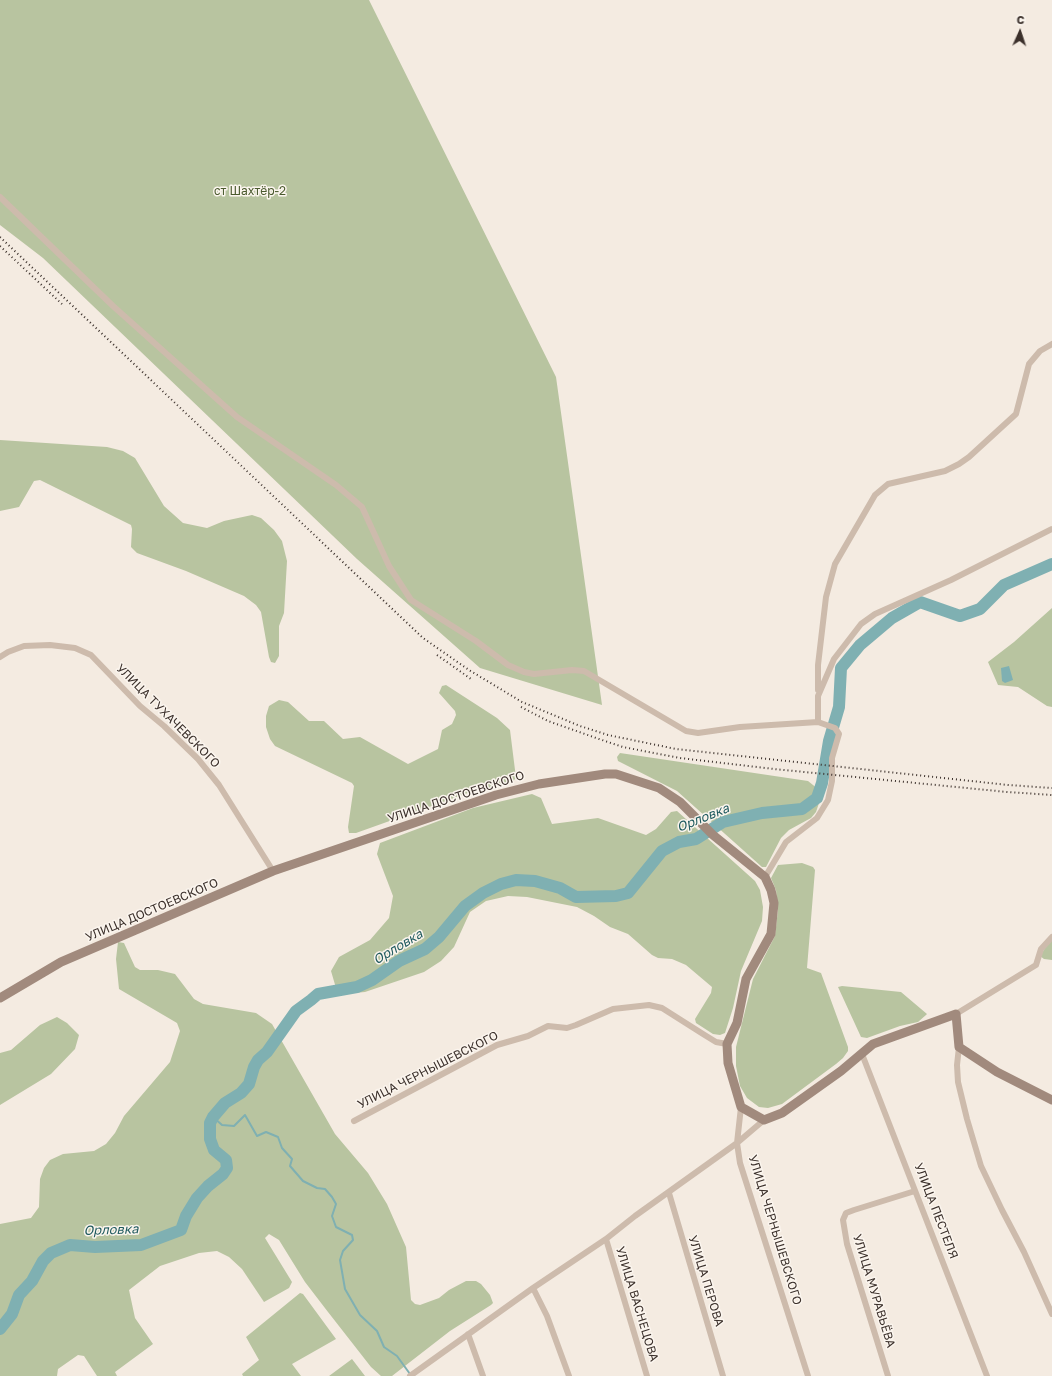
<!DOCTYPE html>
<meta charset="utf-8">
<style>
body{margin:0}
#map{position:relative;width:1052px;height:1376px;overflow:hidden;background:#f4ebe1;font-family:"Golos Text",sans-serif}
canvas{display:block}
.north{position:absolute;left:1000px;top:12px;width:40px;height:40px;-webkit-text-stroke:3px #fbf5ee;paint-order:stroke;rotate:3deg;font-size:11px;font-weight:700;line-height:16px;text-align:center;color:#3b302b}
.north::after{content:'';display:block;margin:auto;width:14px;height:18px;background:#3b302b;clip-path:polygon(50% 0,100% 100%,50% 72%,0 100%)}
</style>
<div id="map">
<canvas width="1052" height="1376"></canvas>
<div class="north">С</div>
</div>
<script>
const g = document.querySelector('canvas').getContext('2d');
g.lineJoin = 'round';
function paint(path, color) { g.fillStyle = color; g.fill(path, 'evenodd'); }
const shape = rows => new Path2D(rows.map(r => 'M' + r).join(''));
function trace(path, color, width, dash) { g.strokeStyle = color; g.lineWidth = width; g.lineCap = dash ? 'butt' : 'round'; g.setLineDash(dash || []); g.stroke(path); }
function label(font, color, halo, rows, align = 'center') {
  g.font = font + ' "Golos Text",sans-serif'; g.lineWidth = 3; g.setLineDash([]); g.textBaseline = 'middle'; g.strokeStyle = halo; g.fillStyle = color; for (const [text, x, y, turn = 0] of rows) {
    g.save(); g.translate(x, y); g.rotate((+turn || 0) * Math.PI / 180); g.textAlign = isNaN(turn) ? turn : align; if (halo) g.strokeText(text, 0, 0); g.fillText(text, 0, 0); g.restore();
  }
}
paint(shape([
 [0,0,369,0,556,377,602,705,480,668,357,559,43,258,0,225],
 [0,440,107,447,123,451,135,458,164,506,183,523,207,528,224,521,252,515,261,518,274,530,282,541,287,561,284,613,279,626,279,656,275,663,271,662,269,657,261,612,256,605,244,596,186,571,137,553,131,547,132,529,131,525,40,480,34,481,19,507,0,511],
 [1052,608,1052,707,1047,706,1018,687,998,685,988,662,1014,642],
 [446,685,497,718,510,730,516,778,511,783,468,793,356,833,349,833,348,827,354,786,352,783,275,746,270,739,266,727,266,716,269,706,279,700,288,702,309,721,324,721,343,739,360,737,408,764,438,749,442,730,452,724,456,715,455,711,439,693,442,686],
 [620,753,808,781,818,789,819,803,816,812,811,818,789,830,781,838,766,867,762,867,677,791,618,761,617,757],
 [532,794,541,798,552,824,598,818,646,835,656,829,671,812,677,811,755,881,760,890,763,907,762,921,741,971,733,1008,725,1033,720,1035,713,1034,696,1023,695,1019,711,993,712,987,686,965,672,959,658,958,652,955,628,934,610,927,594,916,577,907,527,897,508,896,486,901,470,912,454,947,441,961,424,972,365,992,343,994,336,988,331,971,339,957,370,940,389,918,393,896,377,854,380,843,473,808],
 [802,863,813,867,815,870,807,968,821,973,848,1047,848,1051,843,1058,836,1064,782,1104,768,1108,759,1107,747,1098,740,1086,736,1066,736,1047,753,979,775,936,778,910,776,890,771,878,778,865],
 [1052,937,1052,960,1044,959,1040,956],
 [118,942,124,943,135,967,140,970,158,970,175,974,194,999,203,1004,256,1013,272,1024,335,1134,368,1173,387,1204,406,1247,411,1300,415,1304,420,1305,439,1298,449,1290,466,1281,476,1281,481,1284,490,1295,493,1303,491,1305,450,1331,392,1376,381,1376,371,1367,328,1312,305,1282,279,1240,269,1234,265,1238,292,1282,289,1288,264,1302,242,1269,229,1257,217,1251,199,1253,160,1266,129,1290,135,1318,153,1344,115,1372,117,1376,97,1376,84,1356,78,1355,58,1369,57,1376,0,1376,0,1224,31,1218,39,1207,40,1179,44,1168,50,1160,63,1154,94,1151,106,1144,115,1133,124,1116,170,1062,180,1031,177,1023,119,989,116,959],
 [842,986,901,992,927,1014,926,1015,918,1022,900,1026,867,1038,861,1037,838,987],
 [57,1017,67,1023,79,1035,75,1049,51,1074,0,1105,0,1053,11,1050,40,1025],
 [300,1293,303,1294,336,1339,292,1364,301,1376,243,1376,242,1374,259,1360,246,1337],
 [352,1359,365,1376,329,1376]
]), '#b8c4a0');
paint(shape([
 [1009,666,1013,680,1005,683,1002,681,1001,668]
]), '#7fb0b2');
trace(shape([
 [213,1117,222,1125,234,1126,245,1115,257,1136,266,1132,278,1137,282,1148,292,1159,290,1166,303,1181,317,1188,325,1189,332,1197,336,1204,332,1216,336,1227,352,1235,353,1240,343,1251,340,1260,345,1289,360,1315,377,1331,384,1347,397,1356,410,1374]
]), '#7fb0b2', 2);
trace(shape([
 [0,1329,12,1314,19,1295,32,1281,43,1261,51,1253,70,1245,95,1247,141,1245,181,1230,186,1216,197,1198,208,1186,223,1174,227,1168,226,1160,214,1150,210,1139,210,1123,213,1117,225,1103,241,1093,249,1084,254,1067,258,1060,267,1052,296,1011,311,1000,318,994,357,987,372,980,399,961,425,949,439,937,465,906,483,893,501,884,516,880,535,881,560,888,576,897,616,896,628,893,662,851,679,842,696,839,723,822,762,813,802,809,817,798,822,783,829,741,839,707,841,668,860,645,892,618,920,602,960,616,980,609,1004,585,1052,564]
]), '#7fb0b2', 12);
trace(shape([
 [0,197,113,306,237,417,336,485,362,507,389,566,411,600,476,641,508,665,524,672,534,674,572,670,584,671,686,731,698,733,740,727,818,722],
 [0,657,8,652,24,646,50,645,75,648,91,655,140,706,164,726,198,759,219,785,273,871],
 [818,690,818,665,826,597,835,564,875,495,888,484,945,471,959,464,969,457,1016,414,1029,364,1040,351,1052,344],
 [765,877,786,842,817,818,828,800,832,781,832,758,839,734,835,728,818,722,818,696,834,659,861,624,875,614,951,580,1052,529],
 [956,1014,1036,965,1041,949,1052,937],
 [959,1047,957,1065,958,1082,967,1119,981,1166,1002,1210,1024,1252,1052,1314],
 [862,1054,987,1376],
 [741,1107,737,1143,740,1163,808,1376],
 [354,1121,497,1045,528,1036,548,1026,567,1028,576,1025,613,1009,649,1005,662,1008,703,1034,716,1042,727,1044],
 [669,1193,723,1376],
 [606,1239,647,1376],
 [533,1288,547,1316,569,1376],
 [468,1334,483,1376],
 [410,1376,533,1288,606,1239,635,1216,737,1143,764,1120],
 [888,1376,847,1244,843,1220,846,1213,854,1210,915,1191]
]), '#cdbbac', 6);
trace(shape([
 [0,998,61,962,273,871,496,795,539,784,605,774,616,774,659,788,680,802,713,835,765,877,771,890,774,903,771,934,746,979,737,1023,727,1044,728,1063,741,1107,764,1120,782,1113,841,1071,873,1044,956,1014,959,1047,997,1072,1052,1100]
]), '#a18a7d', 9);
trace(shape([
 [0,237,423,638,469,670,522,702,580,726,608,735,676,749,1008,785,1052,788],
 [0,246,63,305],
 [437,655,471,679],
 [521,707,548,721,599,739,623,747,680,758,774,769,1007,792,1052,795]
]), '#3b302b', 2, [1, 3]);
label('12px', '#4a5a2e', '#fbf5ee', [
 ["ст Шахтёр-2",250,191]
]);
label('12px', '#3b302b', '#fbf5ee', [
 ["УЛИЦА ТУХАЧЕВСКОГО",168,716,45],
 ["УЛИЦА ДОСТОЕВСКОГО",456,797,-18],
 ["УЛИЦА ДОСТОЕВСКОГО",152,910,-23],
 ["УЛИЦА ЧЕРНЫШЕВСКОГО",428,1070,-27],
 ["УЛИЦА ПЕСТЕЛЯ",936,1211,69],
 ["УЛИЦА ЧЕРНЫШЕВСКОГО",775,1230,73],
 ["УЛИЦА ПЕРОВА",706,1281,73],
 ["УЛИЦА МУРАВЬЁВА",874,1291,73],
 ["УЛИЦА ВАСНЕЦОВА",637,1304,73]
]);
label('italic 13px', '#1f5a5e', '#fbf5ee', [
 ["Орловка",703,818,-22],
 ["Орловка",398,947,-31],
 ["Орловка",111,1230,-2]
]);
</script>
